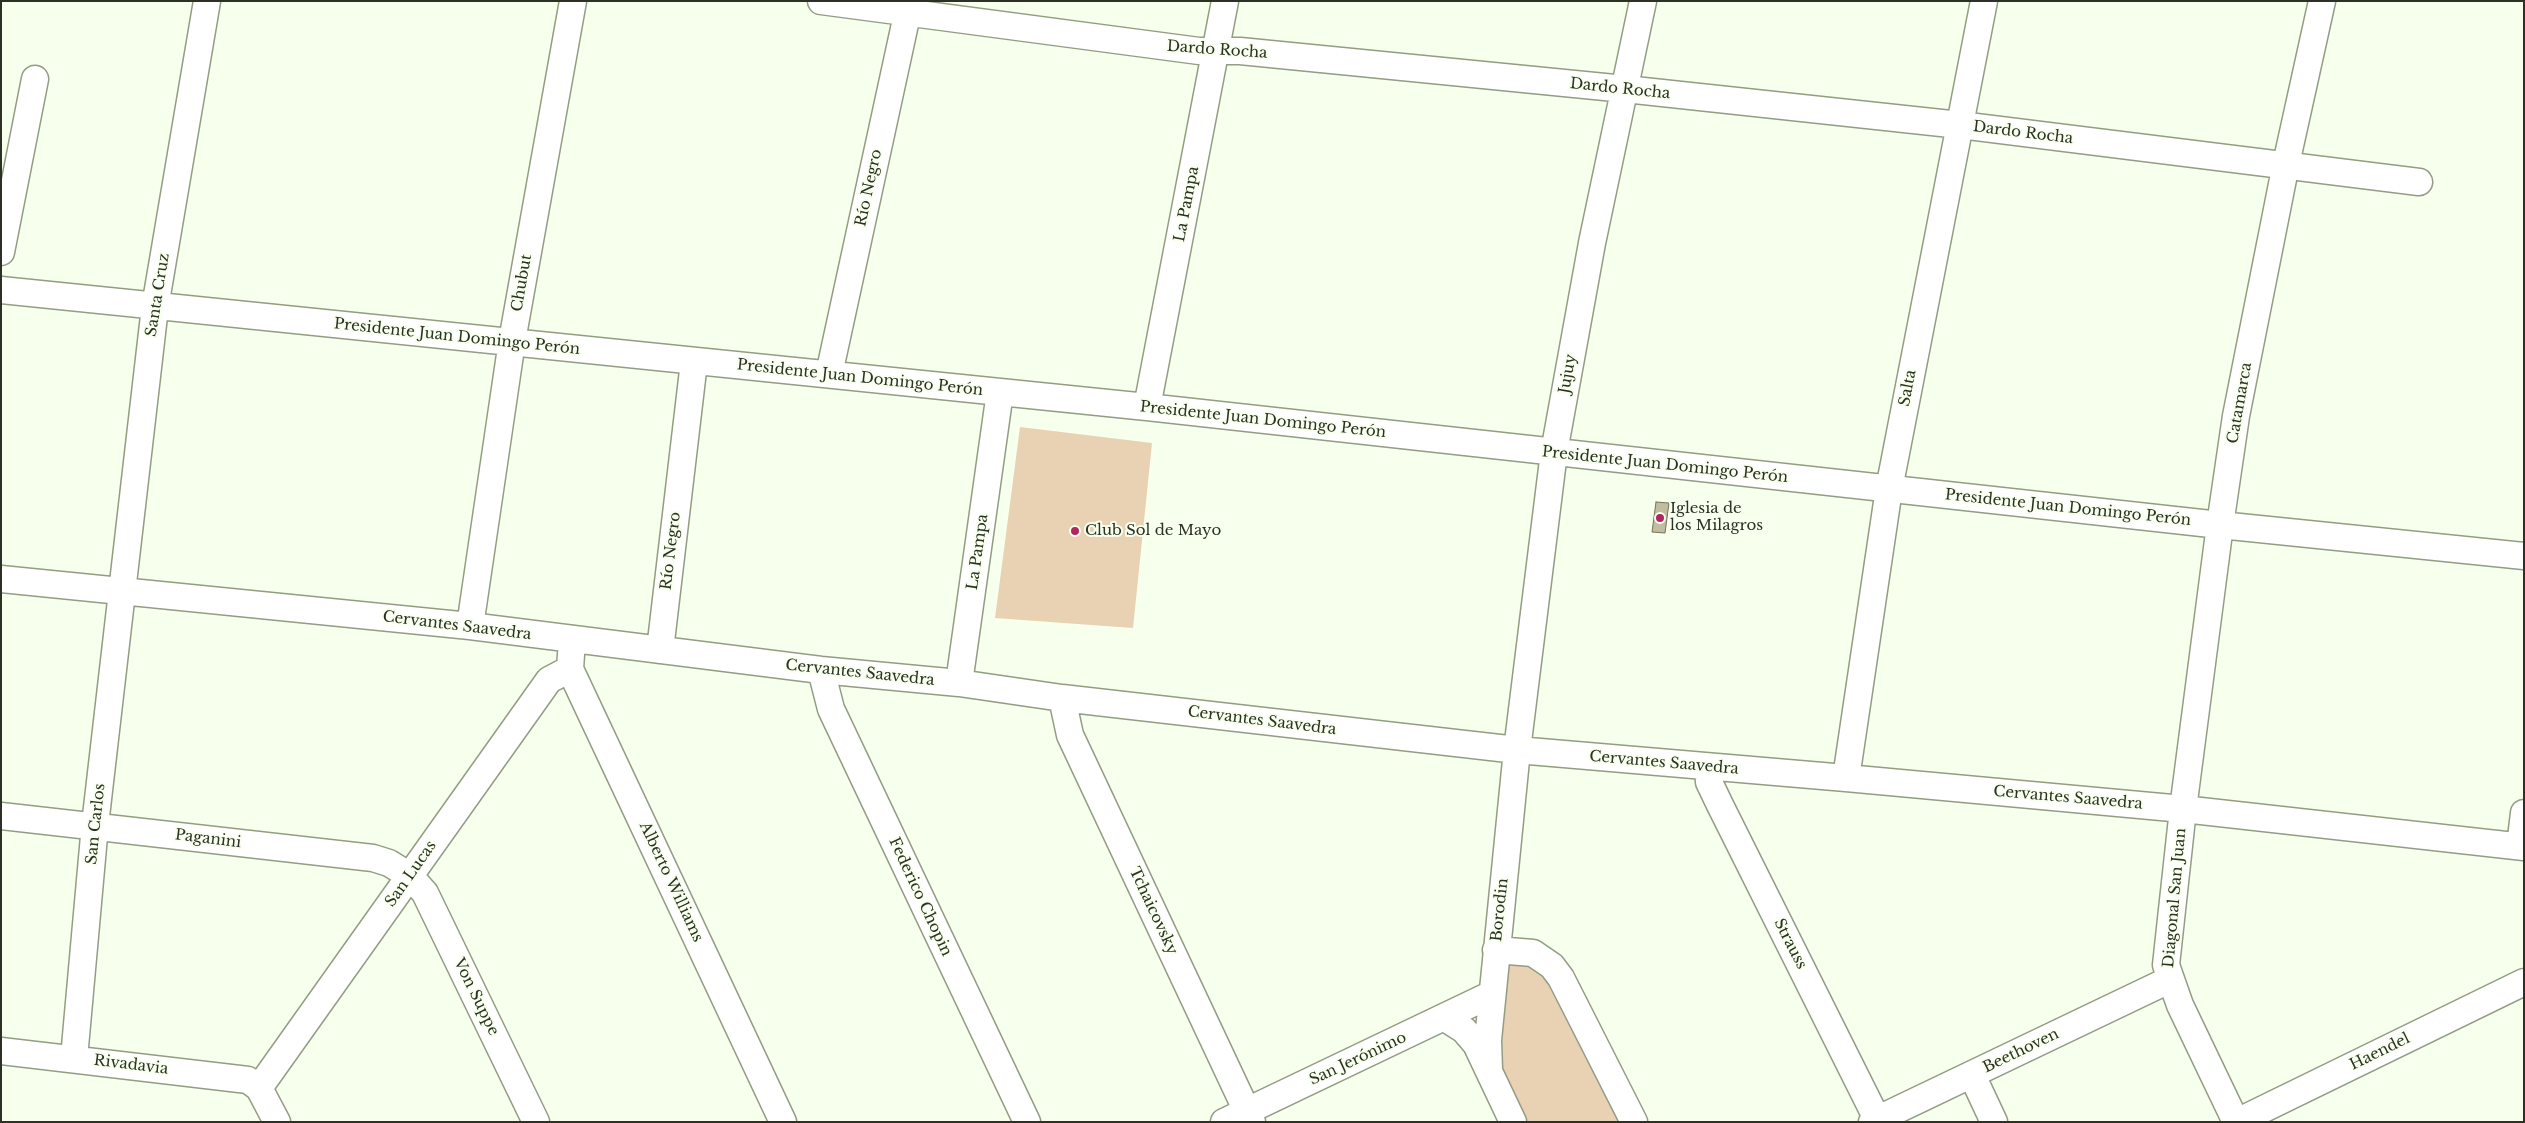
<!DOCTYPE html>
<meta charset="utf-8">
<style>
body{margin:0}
#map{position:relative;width:2525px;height:1123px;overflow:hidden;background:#f7ffed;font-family:"Libre Baskerville",serif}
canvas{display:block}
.frame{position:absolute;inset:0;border:2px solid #2c3025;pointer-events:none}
</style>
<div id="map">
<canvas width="2525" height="1123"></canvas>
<div class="frame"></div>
</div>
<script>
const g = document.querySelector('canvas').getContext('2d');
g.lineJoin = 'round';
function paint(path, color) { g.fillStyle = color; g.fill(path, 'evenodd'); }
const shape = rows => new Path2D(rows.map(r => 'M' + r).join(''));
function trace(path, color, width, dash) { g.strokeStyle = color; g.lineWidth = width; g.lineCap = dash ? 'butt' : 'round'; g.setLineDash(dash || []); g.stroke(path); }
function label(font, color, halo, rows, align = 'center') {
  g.font = font + ' "Libre Baskerville",serif'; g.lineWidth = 4; g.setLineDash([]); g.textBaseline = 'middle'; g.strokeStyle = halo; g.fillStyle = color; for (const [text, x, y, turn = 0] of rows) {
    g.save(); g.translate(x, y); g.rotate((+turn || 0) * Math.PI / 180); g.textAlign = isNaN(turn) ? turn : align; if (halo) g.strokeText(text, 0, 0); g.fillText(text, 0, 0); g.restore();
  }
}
paint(shape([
 [1020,427,1152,443,1133,628,995,618],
 [1524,960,1552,982,1621,1122,1525,1122,1505,1078,1499,1056,1503,966]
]), '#e8d2b3');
const building = shape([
 [1656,502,1669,503,1665,533,1652,532,1656,502]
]);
paint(building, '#c1bda0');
trace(building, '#777358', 1);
const minor = shape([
 [821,1,1199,51,1240,51,1625,89,1960,125,2419,182],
 [1,252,35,79],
 [1,290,1147,407,2220,525,2524,556],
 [829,374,910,1],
 [1147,407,1225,1],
 [1,579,470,626,821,670,959,683,1062,698,1517,750,1846,778,2183,809,2524,847],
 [470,626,512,341,573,1],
 [572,640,570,669,783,1122],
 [660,650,694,362],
 [821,670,831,709,1027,1122],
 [959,683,1000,392],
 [1062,698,1070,735,1252,1122],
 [1708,767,1709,782,1719,803,1877,1119],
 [1846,778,1889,489,1984,1],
 [1,816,373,858,389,863,410,876,425,893,536,1122],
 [2520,846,2524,813],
 [1496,950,1533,953,1552,966,1561,978,1634,1122],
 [1445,1018,1464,1030,1476,1044,1513,1122],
 [1,1051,248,1080,259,1088,277,1122],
 [74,1058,95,825,155,307,207,1],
 [1489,1070,1488,1040,1517,750,1554,452,1592,243,1643,1],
 [1972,1075,1994,1122],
 [259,1088,549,680,570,669],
 [1224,1122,1492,994],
 [1872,1122,2169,980],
 [2236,1122,2180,1005,2166,965,2183,809,2220,525,2236,416,2286,164,2322,1],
 [2237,1122,2524,982]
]);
trace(minor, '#929d83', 29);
trace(minor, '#fff', 26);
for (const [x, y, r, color] of [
 [1660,518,5,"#b12561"],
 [1075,531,5,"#b12561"]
]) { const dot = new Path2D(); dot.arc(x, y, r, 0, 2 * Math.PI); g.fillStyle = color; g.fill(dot); trace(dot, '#f7ffed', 2); }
label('15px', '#2c3025', '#f7ffed', [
 ["Dardo Rocha",1217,50,4],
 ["Dardo Rocha",1620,89,6],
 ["Dardo Rocha",2023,133,7],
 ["Río Negro",869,188,-78],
 ["La Pampa",1187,204,-79],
 ["Chubut",522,283,-80],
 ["Santa Cruz",158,295,-81],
 ["Presidente Juan Domingo Perón",457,337,6],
 ["Jujuy",1568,374,-80],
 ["Presidente Juan Domingo Perón",860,378,6],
 ["Salta",1908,388,-79],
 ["Catamarca",2240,403,-80],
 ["Presidente Juan Domingo Perón",1263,420,6],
 ["Presidente Juan Domingo Perón",1665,465,6],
 ["Presidente Juan Domingo Perón",2068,508,6],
 ["Río Negro",671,551,-83],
 ["La Pampa",978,552,-82],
 ["Cervantes Saavedra",457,626,7],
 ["Cervantes Saavedra",860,673,6],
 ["Cervantes Saavedra",1262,721,7],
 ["Cervantes Saavedra",1664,763,5],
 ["Cervantes Saavedra",2068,798,5],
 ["San Carlos",96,824,-84],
 ["Paganini",208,839,7],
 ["San Lucas",411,874,-55],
 ["Alberto Williams",671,882,65],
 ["Federico Chopin",920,897,65],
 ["Diagonal San Juan",2175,898,-85],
 ["Borodin",1500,910,-84],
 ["Tchaicovsky",1153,911,65],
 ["Strauss",1790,944,63],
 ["Von Suppe",476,997,64],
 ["Beethoven",2021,1051,-26],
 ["Haendel",2380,1052,-26],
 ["San Jerónimo",1358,1059,-25],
 ["Rivadavia",131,1065,7]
]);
label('15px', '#2c3025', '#f7ffed', [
 ["Iglesia de",1670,509],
 ["los Milagros",1670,526],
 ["Club Sol de Mayo",1085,531]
], 'left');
</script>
